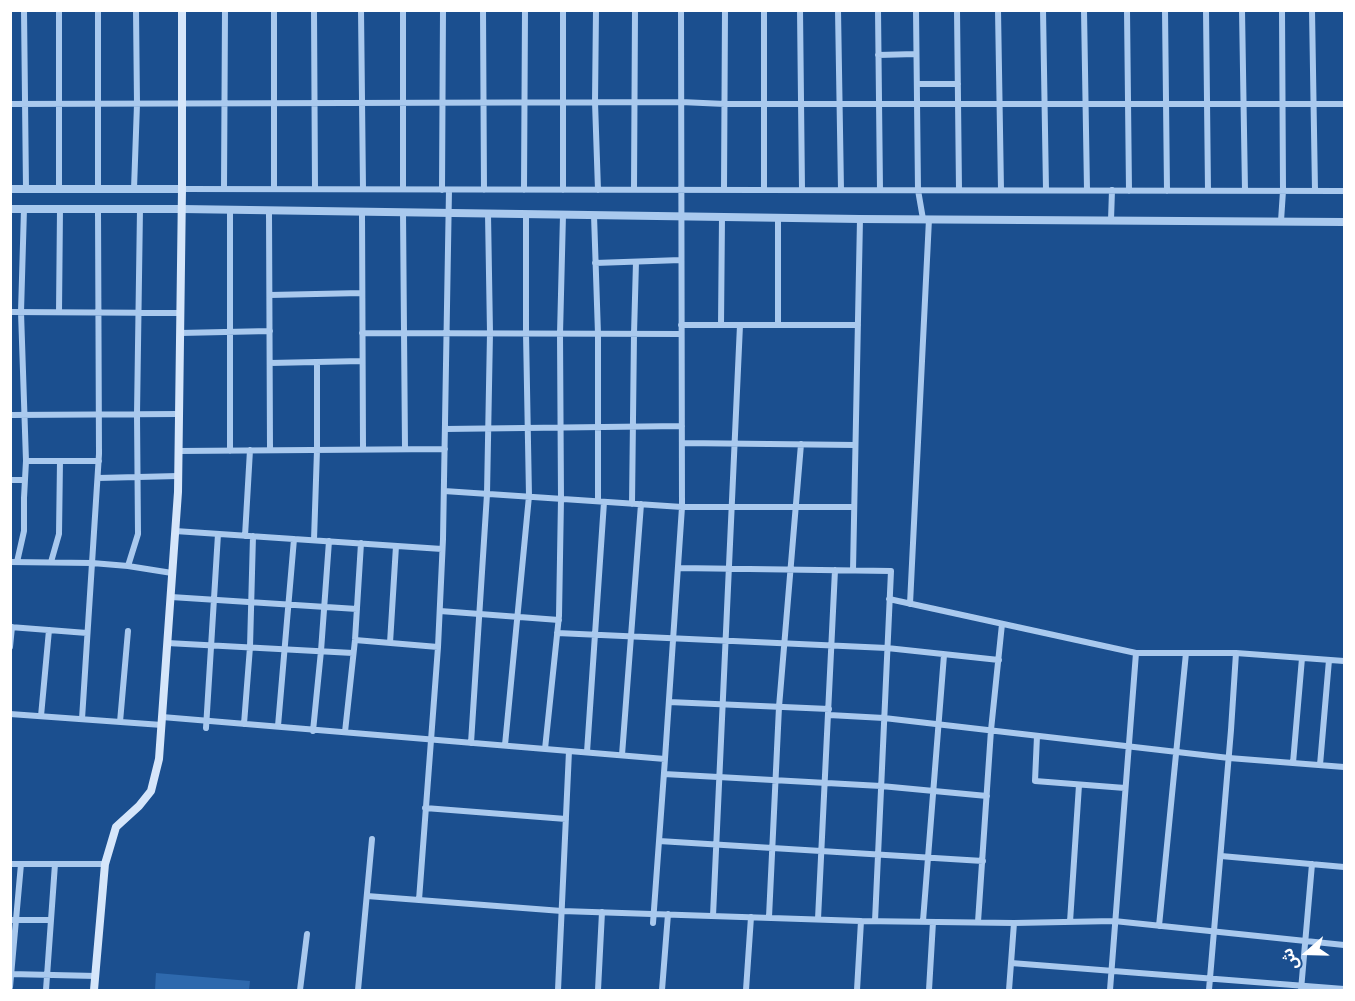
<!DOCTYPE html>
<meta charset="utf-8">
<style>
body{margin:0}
#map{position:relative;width:1355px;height:1001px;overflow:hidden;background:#1b4f8f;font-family:Jost,"Noto Sans Arabic",sans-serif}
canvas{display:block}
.frame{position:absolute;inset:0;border:12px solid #fff;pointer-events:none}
.north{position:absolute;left:1277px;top:923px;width:60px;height:60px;-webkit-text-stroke:4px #1b4f8f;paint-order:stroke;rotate:250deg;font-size:16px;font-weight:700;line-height:24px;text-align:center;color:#fff}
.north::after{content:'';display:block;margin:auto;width:21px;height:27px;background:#fff;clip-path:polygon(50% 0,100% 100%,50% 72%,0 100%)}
</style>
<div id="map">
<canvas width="1355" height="1001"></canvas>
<div class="frame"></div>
<div class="north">ش</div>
</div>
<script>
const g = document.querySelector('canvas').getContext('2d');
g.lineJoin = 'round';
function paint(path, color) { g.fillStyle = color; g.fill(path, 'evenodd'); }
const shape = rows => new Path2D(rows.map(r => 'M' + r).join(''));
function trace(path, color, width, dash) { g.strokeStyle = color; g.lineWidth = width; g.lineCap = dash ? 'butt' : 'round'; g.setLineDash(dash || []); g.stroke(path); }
paint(shape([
 [156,973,250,981,249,990,155,990]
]), '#2e69ad');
trace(shape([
 [24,10,26,189],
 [59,10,59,189],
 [274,10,274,189],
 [314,10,315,189],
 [361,10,363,189],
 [403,10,403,189],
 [483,10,484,190],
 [596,10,595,102,598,190],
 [800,10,802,190],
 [838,10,841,190],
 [878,10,880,190],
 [916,10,918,190,923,219],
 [957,10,959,190],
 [998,10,1001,190],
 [1043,10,1046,190],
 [1084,10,1087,190],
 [1127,10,1129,191],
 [1165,10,1167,191],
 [1206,10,1208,191],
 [1242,10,1245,191],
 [1312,10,1315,191],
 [878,55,916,54],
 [917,84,958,84],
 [10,104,681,102,725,104,1344,104],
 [98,189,98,10],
 [134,189,137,104,136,10],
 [182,189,1344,191],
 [224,189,225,10],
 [442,190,443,10],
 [524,190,525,10],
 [563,190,563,10],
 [634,190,635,10],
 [724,190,725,10],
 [764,190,764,10],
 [230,210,230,451],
 [269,211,270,450],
 [362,212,363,449],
 [403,212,405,449],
 [594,215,598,334,598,501],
 [778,218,778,325],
 [1111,220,1112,190],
 [1281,221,1283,191,1282,10],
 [595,263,681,260],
 [270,295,362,293],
 [10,312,180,313],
 [59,312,60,209],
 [681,325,858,325],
 [721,325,722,217],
 [180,333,270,331],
 [362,333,681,334],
 [270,363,362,361],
 [10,415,179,414],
 [445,429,682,426],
 [682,443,855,445],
 [178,451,445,449],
 [26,461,99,461],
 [98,478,178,476],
 [10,480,25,480],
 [444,491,682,507,854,507],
 [632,504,634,334,636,262],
 [175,531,442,549],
 [245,536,250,450],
 [314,540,317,450,317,362],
 [10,562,92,563,128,566,172,573],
 [17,562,24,531,24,498,26,461,21,312,24,209],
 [51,562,59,534,60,461],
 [128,566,138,534,137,414,140,209],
 [678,568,891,571,875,921],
 [853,570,860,219],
 [171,597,357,609],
 [889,599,1136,653,1236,653,1344,661],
 [910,604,929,219],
 [440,611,559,620],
 [10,627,87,633],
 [557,633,887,648,999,660],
 [355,640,438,647],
 [167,643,353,653],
 [390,643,396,546],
 [10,647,12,627],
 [669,702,829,709],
 [10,714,162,725],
 [829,715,884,718,1229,758,1344,767],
 [41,716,49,630],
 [162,717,665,759],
 [82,719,99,454,98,209],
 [120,722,128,631],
 [244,724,250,647,253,536],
 [278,726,294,539],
 [206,728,218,534],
 [313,731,321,651,329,541],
 [345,732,355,640,361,543],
 [1037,736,1035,781,1125,788],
 [471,743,487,494,490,333,488,214],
 [505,745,529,496,526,333,526,214],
 [545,749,559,616,561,499,560,334,563,215],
 [587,752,604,502],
 [622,755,641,504],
 [1293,763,1302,658],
 [1320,765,1329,660],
 [664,774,881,786,987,796],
 [425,808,566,819],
 [659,841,983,861],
 [1221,856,1344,867],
 [10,864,105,864],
 [367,896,562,911,861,921,1014,923,1114,921,1344,945],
 [419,900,438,647,443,539,449,190],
 [713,916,740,325],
 [769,917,779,707,801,444],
 [818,919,835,570],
 [10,920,51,920],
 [923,921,944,655],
 [978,922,991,730,1002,624],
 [1070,922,1079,785],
 [653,923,665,759,682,507,681,10],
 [1159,926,1186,653],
 [1011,963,1344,989],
 [10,974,96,976],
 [10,987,21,864],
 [46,990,55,864],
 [300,990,307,934],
 [358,990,372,839],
 [558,990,569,751],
 [598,990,602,912],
 [662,990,668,914],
 [746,990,751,917],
 [857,990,861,921],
 [929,990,933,922],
 [1009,990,1014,923],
 [1110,990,1136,653],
 [1209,990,1231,730,1236,653],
 [1301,990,1312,864]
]), '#a9c9ee', 6);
trace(shape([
 [10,189,182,189],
 [10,209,182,209,860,219,1344,222]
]), '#a9c9ee', 8);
trace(shape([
 [94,990,105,864,116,827,139,806,151,791,159,759,178,492,182,189,182,10]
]), '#d6e6fa', 8);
</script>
